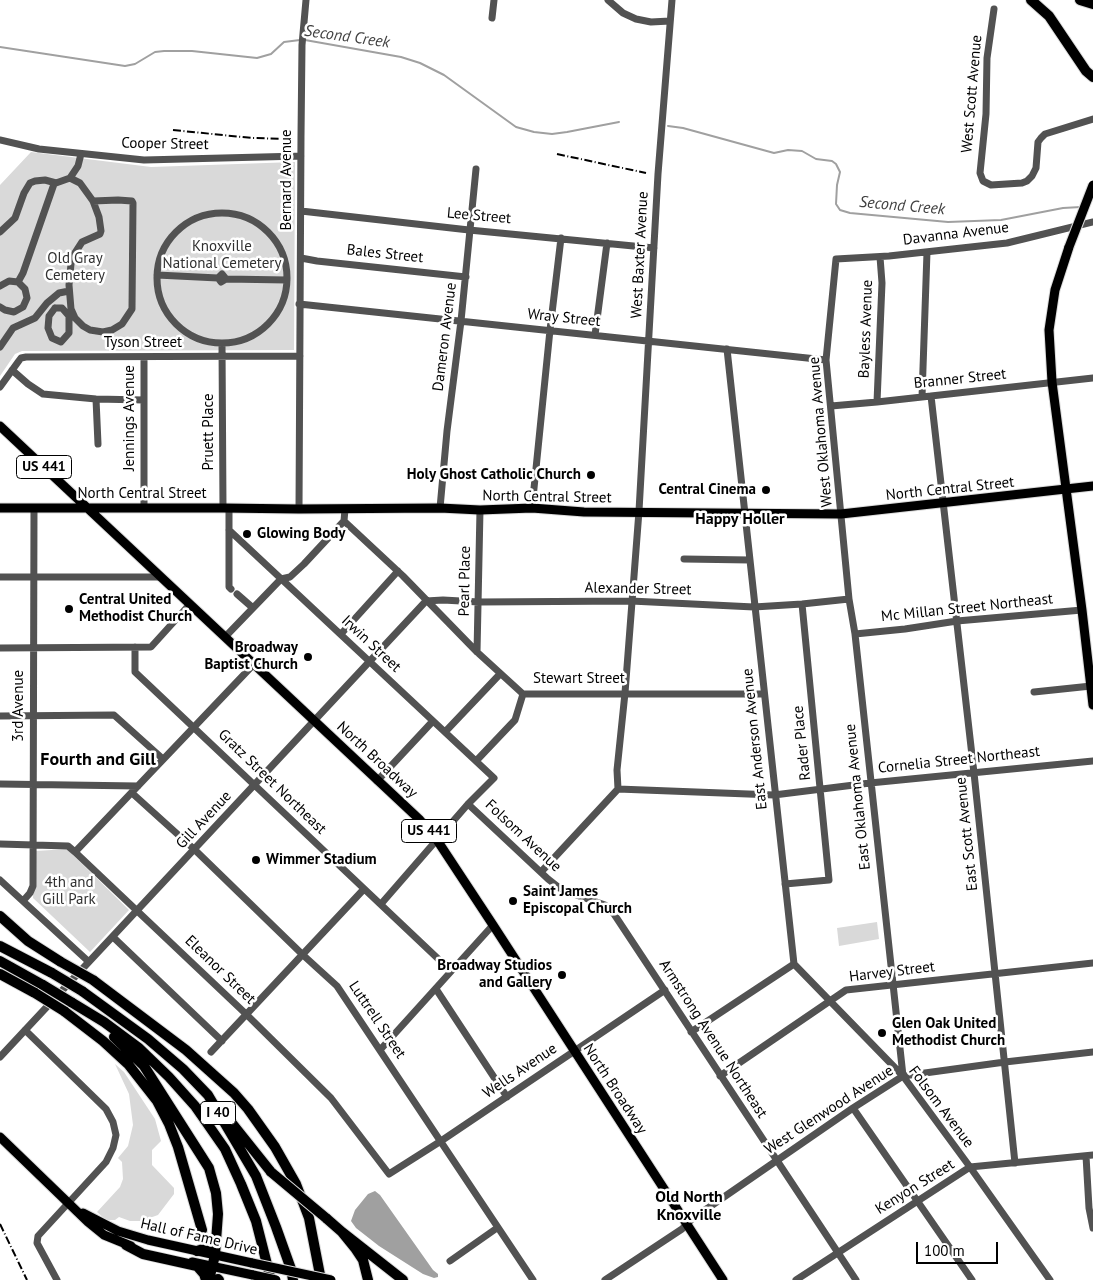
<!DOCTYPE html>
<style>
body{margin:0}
#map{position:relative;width:1093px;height:1280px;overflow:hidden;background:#fff;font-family:"PT Sans",sans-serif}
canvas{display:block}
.scale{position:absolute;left:916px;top:1242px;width:82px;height:22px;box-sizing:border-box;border:2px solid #000;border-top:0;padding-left:6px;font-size:15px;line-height:18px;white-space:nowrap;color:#000;-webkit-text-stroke:4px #fff;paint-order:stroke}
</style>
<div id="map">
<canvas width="1093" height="1280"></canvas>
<div class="scale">100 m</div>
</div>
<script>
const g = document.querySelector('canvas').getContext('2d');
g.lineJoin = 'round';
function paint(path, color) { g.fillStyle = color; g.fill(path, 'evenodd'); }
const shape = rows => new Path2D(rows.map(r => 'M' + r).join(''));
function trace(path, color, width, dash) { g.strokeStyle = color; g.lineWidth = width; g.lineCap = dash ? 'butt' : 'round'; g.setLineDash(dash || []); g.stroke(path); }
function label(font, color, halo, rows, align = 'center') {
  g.font = font + ' "PT Sans",sans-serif'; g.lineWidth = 5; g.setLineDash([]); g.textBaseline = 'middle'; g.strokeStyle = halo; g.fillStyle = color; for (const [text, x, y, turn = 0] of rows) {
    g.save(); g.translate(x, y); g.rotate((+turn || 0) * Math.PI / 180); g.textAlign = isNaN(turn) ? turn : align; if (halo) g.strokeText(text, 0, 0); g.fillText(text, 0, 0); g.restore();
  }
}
paint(shape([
 [31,152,151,167,295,162,294,350,22,351,15,354,0,376,0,185],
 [67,849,129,910,90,952,33,898,36,851],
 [877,922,879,939,839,946,837,928],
 [115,1064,124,1072,155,1119,161,1141,152,1150,152,1165,174,1188,174,1194,158,1215,141,1221,130,1221,119,1217,115,1220,106,1220,97,1212,120,1187,123,1179,122,1162,118,1158,128,1146,133,1125,129,1094]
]), '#d9d9d9');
paint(shape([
 [375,1191,380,1195,433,1270,438,1274,438,1277,434,1278,423,1274,379,1246,356,1228,351,1221,355,1210,368,1194]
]), '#a0a0a0');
trace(shape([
 [305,40,401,57,420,63,444,75,516,127,534,132,552,134,567,132,619,122],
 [0,47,125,66,135,64,155,52,164,51,192,51,257,58,271,54,284,42,300,40],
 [668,126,683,128,774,153,788,150,802,151,816,159,832,161,836,164,840,172,837,185,836,204,840,210,850,213,948,222,1001,220,1063,208,1081,207]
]), '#a0a0a0', 2);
trace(shape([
 [202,1230,218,1279]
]), '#d9d9d9', 10, [10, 5]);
const major = shape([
 [1069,247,1055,290,1049,330,1052,382,1082,610,1093,705],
 [0,426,419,819,437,840,493,925,723,1280],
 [0,508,223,508,299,509,440,508,480,510,532,508,584,512,841,514,1093,486],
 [0,1137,88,1222,104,1235,131,1246],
 [83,1213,118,1231,148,1240,252,1263],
 [192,1262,253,1275]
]);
const highway = shape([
 [1031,0,1049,16,1086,71,1093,77],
 [1080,0,1093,4],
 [0,916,28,941,61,962],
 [0,946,52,973],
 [0,961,43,985],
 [0,974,35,993],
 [93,980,186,1050,234,1093,248,1109,275,1147,296,1184,309,1218,321,1280],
 [82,991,148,1039,183,1069,208,1095,256,1176,276,1227,291,1269,293,1280],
 [71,1002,104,1022,139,1048,169,1077,195,1106,225,1149,241,1184,256,1221,271,1280],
 [64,1011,103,1041,128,1064,157,1101,169,1124,178,1147,202,1230],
 [114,1037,144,1066,209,1168,216,1193,218,1214,215,1255,209,1280],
 [223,1112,271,1172],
 [326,1218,342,1232,355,1248,363,1260,368,1280],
 [342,1232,403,1280],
 [126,1245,143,1254,197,1266,204,1274,206,1280],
 [197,1251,209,1247,216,1241],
 [218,1279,219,1280]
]);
trace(major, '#dbdbdb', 11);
trace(highway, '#dbdbdb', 12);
trace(shape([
 [608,0,623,13,636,19,651,22,670,21],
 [994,9,987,58,986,114,980,173,983,181,991,185,1022,183,1027,181,1032,176,1036,168,1038,142,1041,138,1045,134,1093,119],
 [492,18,494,0],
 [0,140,39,149,144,160,301,156],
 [70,178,80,183,93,201,99,217,101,231,100,234,82,242,73,256,71,264,69,285,71,309,75,318,83,326,90,330,103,332,112,330,122,324,132,309,133,203,132,201,118,200,93,201],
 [301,211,469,230,654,248],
 '157 278a65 65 0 1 1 130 0a65 65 0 1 1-130 0Z',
 [0,232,15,218,24,193,30,183,35,181,45,180,56,183,70,178,78,166,81,154],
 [301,258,317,261,466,277],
 [157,275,218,278,222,274,226,279,221,282,218,278],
 [226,279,287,280],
 [18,282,23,273,54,184],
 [0,286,9,281,18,282,25,289,27,298,23,307,14,312,5,310,0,307],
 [299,304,826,360],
 [55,308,62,308,69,316,69,333,61,342,52,338,48,328,49,316,55,308],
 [595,335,607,243],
 [222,344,223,508],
 [0,347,13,328,35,318,47,303,59,293,69,291],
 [727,349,794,964],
 [144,357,144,508],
 [12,370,28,384,43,394,96,399,144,400],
 [0,387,18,362,21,358,26,357,300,356],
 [931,396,974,773,1015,1163],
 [922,397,927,252],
 [96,399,98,444],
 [877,402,882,283,880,257],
 [831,406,877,402,1093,378],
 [229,508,229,587,231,589],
 [440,508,447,431,461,321,476,169],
 [532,508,550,330,561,238],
 [299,509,301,136,302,45,306,0],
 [344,521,403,576,477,652,523,694,763,694],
 [229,530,494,778,468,804,381,904],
 [684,559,750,560],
 [0,577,160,577],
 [237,594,253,608],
 [341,634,398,571],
 [855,634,905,629,957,621,1082,610],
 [225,637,281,579,290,577,304,564,344,521,345,509],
 [135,647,135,672,451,971],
 [0,648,151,647,190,604],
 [477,652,480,510],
 [1034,692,1091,686],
 [0,716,114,715,163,759],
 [445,732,500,674],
 [477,760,515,720,523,694],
 [377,781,433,721],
 [0,784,138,786],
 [618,789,774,795,870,783,1093,761],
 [132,793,195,850,303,955,337,986,533,1280],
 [468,804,548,879,562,890,605,905,614,914,856,1280],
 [0,844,68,846,75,852,246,1014,331,1098,389,1174,441,1141,665,990],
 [75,852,254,664],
 [541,872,618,789,617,770,625,693,639,511,658,174,672,0],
 [0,880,89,962],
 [785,884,829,880,802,604],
 [23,901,30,893,33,886,34,509],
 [113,937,222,1041],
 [794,964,903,1076,970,1167,1050,1280],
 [436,989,507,1097],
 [25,1030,106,1109,113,1122,116,1135,113,1148,106,1162,38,1236,37,1243,57,1280],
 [691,1032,794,964],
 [380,1050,493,925],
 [211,1052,364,889],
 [0,1057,426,601,443,600,479,602,631,601,754,607,802,604,849,599],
 [720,1076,846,990,1093,963],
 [903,1076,855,634,849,599,826,360,836,259,889,256,1007,243,1093,222],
 [853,1108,972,1280],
 [1086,1156,1089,1208,1093,1228],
 [450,1261,497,1228],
 [605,1280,682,1229,692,1219,853,1108,903,1076,1005,1062,1093,1052],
 [796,1280,970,1167,1093,1155]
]), '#525252', 7);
trace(major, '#000', 9);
trace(highway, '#000', 10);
trace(shape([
 [173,130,252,138,291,139],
 [557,154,646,173],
 [0,1224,27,1280]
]), '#000', 2, [8, 2.5, 1, 2.5]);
const majorBridge = shape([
 [1069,247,1093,185],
 [252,1263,331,1280],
 [253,1275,276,1280]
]);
const highwayBridge = shape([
 [61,962,93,980],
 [52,973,82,991],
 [43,985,71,1002],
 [35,993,64,1011],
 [271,1172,326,1218]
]);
trace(majorBridge, '#dbdbdb', 11, []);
trace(highwayBridge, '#dbdbdb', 12, []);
trace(majorBridge, '#000', 9);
trace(highwayBridge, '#000', 10);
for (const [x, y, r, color] of [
 [591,475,5,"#000"],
 [766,490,5,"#000"],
 [247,534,5,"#000"],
 [69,609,5,"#000"],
 [308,657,5,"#000"],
 [256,860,5,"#000"],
 [513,901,5,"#000"],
 [562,975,5,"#000"],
 [882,1033,5,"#000"]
]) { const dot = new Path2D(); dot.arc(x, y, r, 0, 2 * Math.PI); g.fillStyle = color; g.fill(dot); trace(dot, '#fff', 2); }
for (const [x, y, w] of [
 [44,467,55],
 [429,831,55],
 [218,1113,35]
]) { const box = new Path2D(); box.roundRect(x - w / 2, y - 11.5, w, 23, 4); g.fillStyle = '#fff'; g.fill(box); trace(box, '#000', 1); }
label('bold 14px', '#000', null, [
 ["US 441",44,467],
 ["US 441",429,831],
 ["I 40",218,1113]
]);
label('15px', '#000', '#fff', [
 ["West Scott Avenue",972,94,-85],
 ["Cooper Street",165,144,1],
 ["Bernard Avenue",287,180,-90],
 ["Lee Street",479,216,5],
 ["Davanna Avenue",956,234,-7],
 ["Bales Street",385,254,6],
 ["West Baxter Avenue",640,255,-87],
 ["Wray Street",564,318,6],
 ["Bayless Avenue",866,329,-88],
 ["Dameron Avenue",445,337,-83],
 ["Tyson Street",143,343],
 ["Branner Street",960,379,-6],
 ["Jennings Avenue",130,418,-90],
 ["Pruett Place",209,432,-90],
 ["West Oklahoma Avenue",821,432,-95],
 ["North Central Street",950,489,-6],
 ["North Central Street",142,494],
 ["North Central Street",547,497,1],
 ["Pearl Place",465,581,-89],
 ["Alexander Street",638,589,1],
 ["Mc Millan Street Northeast",967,608,-6],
 ["Irwin Street",371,644,43],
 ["Stewart Street",579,679],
 ["3rd Avenue",19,706,-90],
 ["East Anderson Avenue",755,739,-96],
 ["Rader Place",802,743,-96],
 ["North Broadway",377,760,43],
 ["Cornelia Street Northeast",959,760,-6],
 ["Gratz Street Northeast",272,782,44],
 ["East Oklahoma Avenue",858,797,-96],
 ["Gill Avenue",204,820,-47],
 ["East Scott Avenue",967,834,-96],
 ["Folsom Avenue",523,836,43],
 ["Eleanor Street",220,970,44],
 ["Harvey Street",892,972,-7],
 ["Luttrell Street",377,1020,56],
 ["Armstrong Avenue Northeast",713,1039,57],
 ["Wells Avenue",520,1071,-34],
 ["North Broadway",615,1089,57],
 ["Folsom Avenue",941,1107,53],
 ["West Glenwood Avenue",829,1110,-33],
 ["Kenyon Street",915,1187,-32],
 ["Hall of Fame Drive",199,1237,13]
]);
label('15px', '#303030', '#fff', [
 ["Knoxville",222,247],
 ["National Cemetery",222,264],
 ["Old Gray",75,259],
 ["Cemetery",75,276],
 ["4th and",69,883],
 ["Gill Park",69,900]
]);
label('bold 15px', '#000', '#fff', [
 ["Holy Ghost Catholic Church",581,475,"right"],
 ["Central Cinema",756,490,"right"],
 ["Glowing Body",257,534],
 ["Central United",79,600],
 ["Methodist Church",79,617],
 ["Broadway",298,648,"right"],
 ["Baptist Church",298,665,"right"],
 ["Wimmer Stadium",266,860],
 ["Saint James",523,892],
 ["Episcopal Church",523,909],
 ["Broadway Studios",552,966,"right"],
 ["and Gallery",552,983,"right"],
 ["Glen Oak United",892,1024],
 ["Methodist Church",892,1041]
], 'left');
label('italic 16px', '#414141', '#fff', [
 ["Second Creek",347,37,8],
 ["Second Creek",902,206,5]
]);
label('bold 16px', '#000', '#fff', [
 ["Happy Holler",740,519],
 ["Old North",689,1197],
 ["Knoxville",689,1215]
]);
label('bold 18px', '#000', '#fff', [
 ["Fourth and Gill",98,760]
]);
</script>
